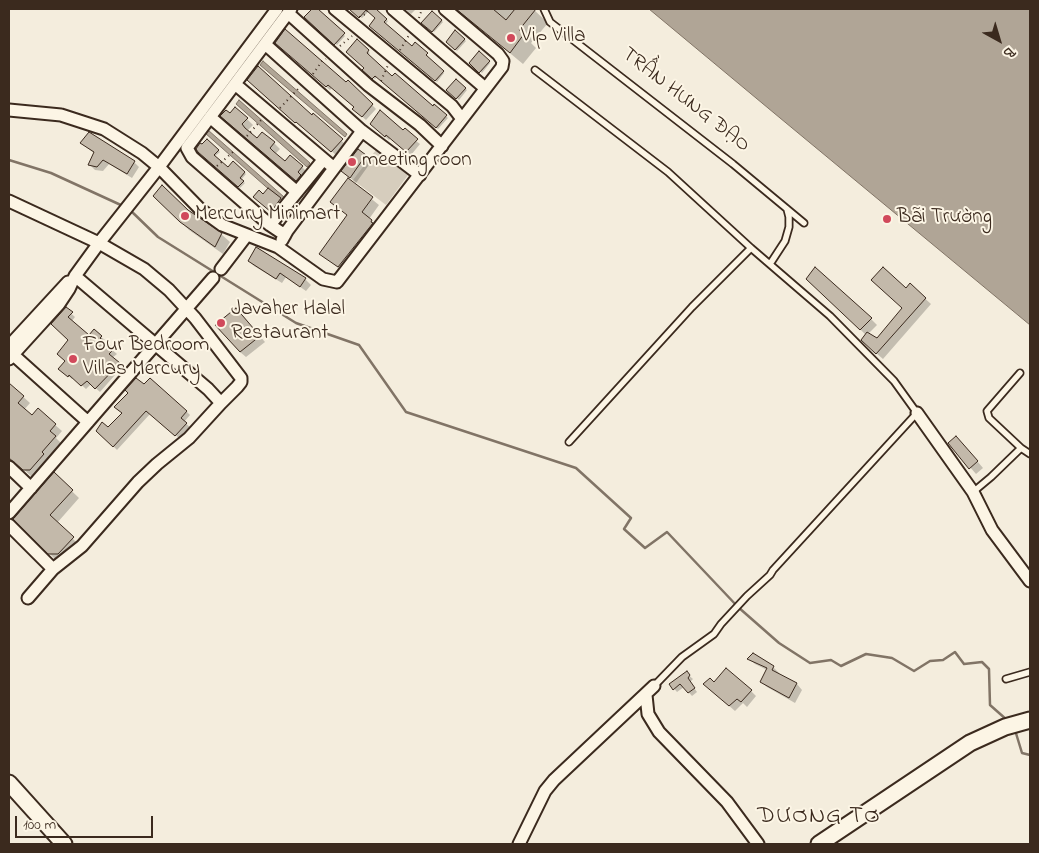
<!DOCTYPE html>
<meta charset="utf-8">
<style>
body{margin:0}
#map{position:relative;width:1039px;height:853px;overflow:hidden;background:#f4eddd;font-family:"Indie Flower",sans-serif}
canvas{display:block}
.frame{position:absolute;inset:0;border:10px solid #3b2a1e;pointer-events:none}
.north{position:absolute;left:974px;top:15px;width:50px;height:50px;-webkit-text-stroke:4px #fcf5e5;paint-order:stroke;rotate:141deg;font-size:14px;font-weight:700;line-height:20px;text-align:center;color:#3b2a1e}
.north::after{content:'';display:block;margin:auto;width:18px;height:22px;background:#3b2a1e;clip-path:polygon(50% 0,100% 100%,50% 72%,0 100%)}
.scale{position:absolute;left:15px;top:816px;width:138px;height:22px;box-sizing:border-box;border:2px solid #3b2a1e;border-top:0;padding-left:6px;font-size:15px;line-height:18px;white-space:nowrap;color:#3b2a1e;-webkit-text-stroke:4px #fcf5e5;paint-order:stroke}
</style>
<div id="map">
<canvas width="1039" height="853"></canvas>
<div class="frame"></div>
<div class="north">B</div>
<div class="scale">100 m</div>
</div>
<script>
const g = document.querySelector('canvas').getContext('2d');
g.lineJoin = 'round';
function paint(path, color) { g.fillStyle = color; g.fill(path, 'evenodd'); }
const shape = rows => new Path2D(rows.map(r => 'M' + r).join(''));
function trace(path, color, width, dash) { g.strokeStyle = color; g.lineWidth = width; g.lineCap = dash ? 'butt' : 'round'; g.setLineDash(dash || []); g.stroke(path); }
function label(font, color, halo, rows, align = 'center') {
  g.font = font + ' "Indie Flower",sans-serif'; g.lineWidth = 4; g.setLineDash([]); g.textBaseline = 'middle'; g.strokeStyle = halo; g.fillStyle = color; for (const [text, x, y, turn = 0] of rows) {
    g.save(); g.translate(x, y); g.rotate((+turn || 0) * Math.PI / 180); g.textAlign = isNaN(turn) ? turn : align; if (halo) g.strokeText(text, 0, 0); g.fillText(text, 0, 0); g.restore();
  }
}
paint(shape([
 [379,146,411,171,386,205,353,180]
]), '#d6cdbd');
const water = shape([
 [649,9,1030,9,1030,325,774,113,649,9],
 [263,61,347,134,345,137,260,65,263,61],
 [239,100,310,163,307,167,236,104,239,100],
 [208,130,284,197,281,200,205,133,208,130]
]);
paint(water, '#b0a596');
trace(water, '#817466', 1);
paint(shape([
 [313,9,316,9,345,36,337,45,306,17],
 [350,9,371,9,362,18],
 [405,9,416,9,411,14],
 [451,9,533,9,548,23,531,43,536,48,523,64,464,15,456,13],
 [375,10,388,21,385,25,412,48,416,44,428,56,427,58,444,73,437,82,370,26,377,18],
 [432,13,443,22,434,32,423,23],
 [456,32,466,41,457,51,447,42],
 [357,41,370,53,368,55,393,78,433,108,435,106,448,118,438,129,378,76,375,79,364,70,365,68],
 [280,47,346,84,348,81,376,109,366,120,358,113,355,108,332,88,330,90],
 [479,53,490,63,482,73,471,63],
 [249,80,312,116,345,144,336,155,301,125,300,126],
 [456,81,467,90,459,100,448,90],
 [230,115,247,119,253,125,248,130,257,139,274,143,280,149,275,154,285,163,302,167,308,173,302,186,228,122],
 [375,128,404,132,420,144,411,155,391,138,389,140],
 [207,140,220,152,214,157,228,169,233,163,246,174,241,180,245,183,240,188,199,151],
 [81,143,134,162,139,167,132,178,109,164,103,171,95,170,90,165,95,154],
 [358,151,371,162,356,183,343,171],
 [348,180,379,205,369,219,379,228,345,273,320,253,348,216],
 [269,189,281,201,273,213,255,197,263,195],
 [155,196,187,211,221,234,230,242,223,254,189,230],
 [257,249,305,279,311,285,306,291,286,277,282,283,254,266,249,261],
 [814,285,851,299,877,325,868,334,877,340,903,308,906,289,910,285,931,304,883,359,868,346,866,335],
 [66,309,75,317,71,322,89,336,101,337,105,340,103,342,117,354,112,358,122,367,100,392,91,384,86,389,74,378,72,379,64,373,69,340],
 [242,316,265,342,246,357,240,352],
 [9,384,30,403,24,410,32,416,38,410,62,431,56,438,61,443,48,459,50,461,37,476,31,476,9,456],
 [115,407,186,411,190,415,184,422,190,427,179,438,150,414,117,450,98,431,108,429,123,414],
 [949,443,962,443,983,468,976,474],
 [54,474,79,498,57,523,80,546,57,561,15,519],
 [749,659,773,667,779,673,778,674,797,684,802,690,795,703,767,687,761,682,767,670,755,664],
 [686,673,693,679,690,682,697,692,692,696,684,687,677,692,671,685],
 [715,684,751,691,756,696,747,707,743,703,735,711,710,689]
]), '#0003');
trace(shape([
 [9,160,51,173,123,206],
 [130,210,158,237,296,323,359,345,406,412,576,468,631,518,624,529,645,548,667,532,738,607,779,643,810,663,831,660,841,666,866,654,892,658,914,671,930,661,943,660,955,652,964,664,982,662,989,669,990,705,1007,720],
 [1015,730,1022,753,1030,755]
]), '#817466', 2.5);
const building = shape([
 [312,9,318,9,345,33,334,45,304,17,312,9],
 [349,9,376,9,387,19,384,22,412,46,415,42,428,53,426,55,444,71,435,81,369,26,375,18,366,10,359,18,349,9],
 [456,9,493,9,506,20,515,9,536,9,519,30,524,34,510,53,456,9],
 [432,11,442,20,432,32,421,23,432,11],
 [285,29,346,82,348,80,373,104,362,117,352,109,354,107,328,85,326,87,275,43,285,29],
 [455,30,465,39,455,50,446,42,455,30],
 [357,39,369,50,367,53,392,76,395,73,433,106,434,104,447,115,436,128,375,76,372,79,362,70,364,68,346,52,357,39],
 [479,51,490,61,479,73,469,63,479,51],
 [258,66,312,115,313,113,343,139,331,152,296,122,295,123,247,80,258,66],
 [456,79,466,88,456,99,446,90,456,79],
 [235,107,248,118,242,124,245,128,257,138,262,132,275,142,270,148,273,151,285,161,290,155,303,166,298,172,301,175,296,181,220,116,226,110,230,113,235,107],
 [380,110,403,130,405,128,418,139,406,152,386,135,385,137,370,124,380,110],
 [89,132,135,161,127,174,103,160,97,167,88,165,94,152,80,143,89,132],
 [207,139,219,150,214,155,228,167,233,161,245,172,240,178,244,181,238,187,198,152,196,149,200,143,202,144,207,139],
 [358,149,366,155,350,178,341,171,358,149],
 [348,178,373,197,362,212,372,220,371,222,373,223,338,267,319,254,347,215,330,202,348,178],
 [162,185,188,210,222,233,215,247,180,222,153,196,162,185],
 [268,188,281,198,271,212,253,197,259,190,263,194,268,188],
 [256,247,306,278,300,287,280,273,276,279,248,261,256,247],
 [815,267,872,318,860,330,806,279,815,267],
 [883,267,906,288,910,283,926,298,876,354,861,340,867,332,877,338,902,308,871,280,883,267],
 [66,307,73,312,68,317,89,335,94,329,102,336,100,338,114,349,109,354,120,363,95,389,87,381,81,386,69,375,68,377,58,369,65,361,57,354,68,340,51,324,66,307],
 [236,308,260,336,240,352,215,325,236,308],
 [136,378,144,384,150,378,159,386,187,411,181,418,187,423,175,436,146,411,113,447,96,431,102,422,108,427,122,413,114,407,128,393,125,390,136,378],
 [9,383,24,396,18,403,32,415,38,408,56,424,50,431,56,436,42,452,44,454,30,470,23,470,9,458,9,383],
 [956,436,978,461,969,469,948,443,956,436],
 [54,472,73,490,50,515,74,537,58,554,48,554,13,519,54,472],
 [753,653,774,666,772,670,797,683,789,698,760,682,767,668,747,659,753,653],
 [726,668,752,690,741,702,737,699,729,706,703,684,710,678,714,682,726,668],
 [687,671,690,675,688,678,695,688,688,693,680,684,673,690,669,684,687,671]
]);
paint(building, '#c3b9aa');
trace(building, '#3b2a1e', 1);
const service = shape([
 [544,9,550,22,733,164,804,223],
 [535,70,668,172,751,248,830,316,894,381,917,413,773,570,770,575,747,596,721,624,714,634,682,657,654,686],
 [770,264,785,241,789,227,789,217,787,209],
 [1020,373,987,411,989,418,1021,448],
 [569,442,692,307,751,248],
 [973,492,991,477,1021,448,1030,454],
 [1006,679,1030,672]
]);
const minor = shape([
 [335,9,452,106,462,119],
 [393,9,485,88],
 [288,13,368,85,420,125,442,146],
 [265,44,362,131,420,175],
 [235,84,334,168],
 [9,110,61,115,104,129,142,153,159,167,200,209,222,225,278,247,323,279,337,282,502,67,503,61,498,54,445,9],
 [210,117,297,192],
 [9,201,99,243,144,269,169,290,195,318,241,378,241,382,237,387,221,403],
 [270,225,323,160],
 [285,235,270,225,192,157,187,148,291,9],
 [282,240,287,231,362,131],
 [221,269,247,235],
 [9,346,68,282],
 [9,351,88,422],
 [9,359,59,304,69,289,75,276,99,243,159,167,277,9],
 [917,413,973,492,992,530,1030,581],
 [9,467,31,488],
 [9,513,213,278],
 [9,525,53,569,82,546,138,482,157,464,189,438,221,403,208,389,75,276],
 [28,598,53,569],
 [646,695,648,714,659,732,727,802,758,844],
 [519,844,545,791,554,780,654,686]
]);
const secondary = shape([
 [9,783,64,844],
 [819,844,970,743,1005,727,1030,720]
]);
trace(service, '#3b2a1e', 9);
trace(minor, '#3b2a1e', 15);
trace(secondary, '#3b2a1e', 19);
trace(shape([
 [360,17,360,16,366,14,368,9,371,9],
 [419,18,422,9],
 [340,46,352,36],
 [400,50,409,35],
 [313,74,322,61,326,59],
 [381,81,388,65],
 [280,108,299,88],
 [247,136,262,119],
 [217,166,234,151]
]), '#3b2a1e', 2, [1, 4]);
trace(service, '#fcf5e5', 5.5);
trace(minor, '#fcf5e5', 11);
trace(secondary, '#fcf5e5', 15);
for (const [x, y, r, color] of [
 [511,38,5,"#d1495b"],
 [352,162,5,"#d1495b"],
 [185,216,5,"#d1495b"],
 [887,219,5,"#d1495b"],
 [221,323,5,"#d1495b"],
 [73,359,5,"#d1495b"]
]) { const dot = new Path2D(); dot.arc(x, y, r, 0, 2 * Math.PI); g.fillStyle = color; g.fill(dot); trace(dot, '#fcf5e5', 2); }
label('21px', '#3b2a1e', '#fcf5e5', [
 ["Vip Villa",521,38],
 ["meeting roon",362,162],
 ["Mercury Minimart",195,216],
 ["Bãi Trường",897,219],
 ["Javaher Halal",231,311],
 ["Restaurant",231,335],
 ["Four Bedroom",83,347],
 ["Villas Mercury",83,371]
], 'left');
label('21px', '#3b2a1e', '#fcf5e5', [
 ["TRẦN HƯNG ĐẠO",685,101,38]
]);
g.letterSpacing = '1px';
label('24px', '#3b2a1e', '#fcf5e5', [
 ["DƯƠNG TƠ",819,818]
]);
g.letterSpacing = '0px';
</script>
